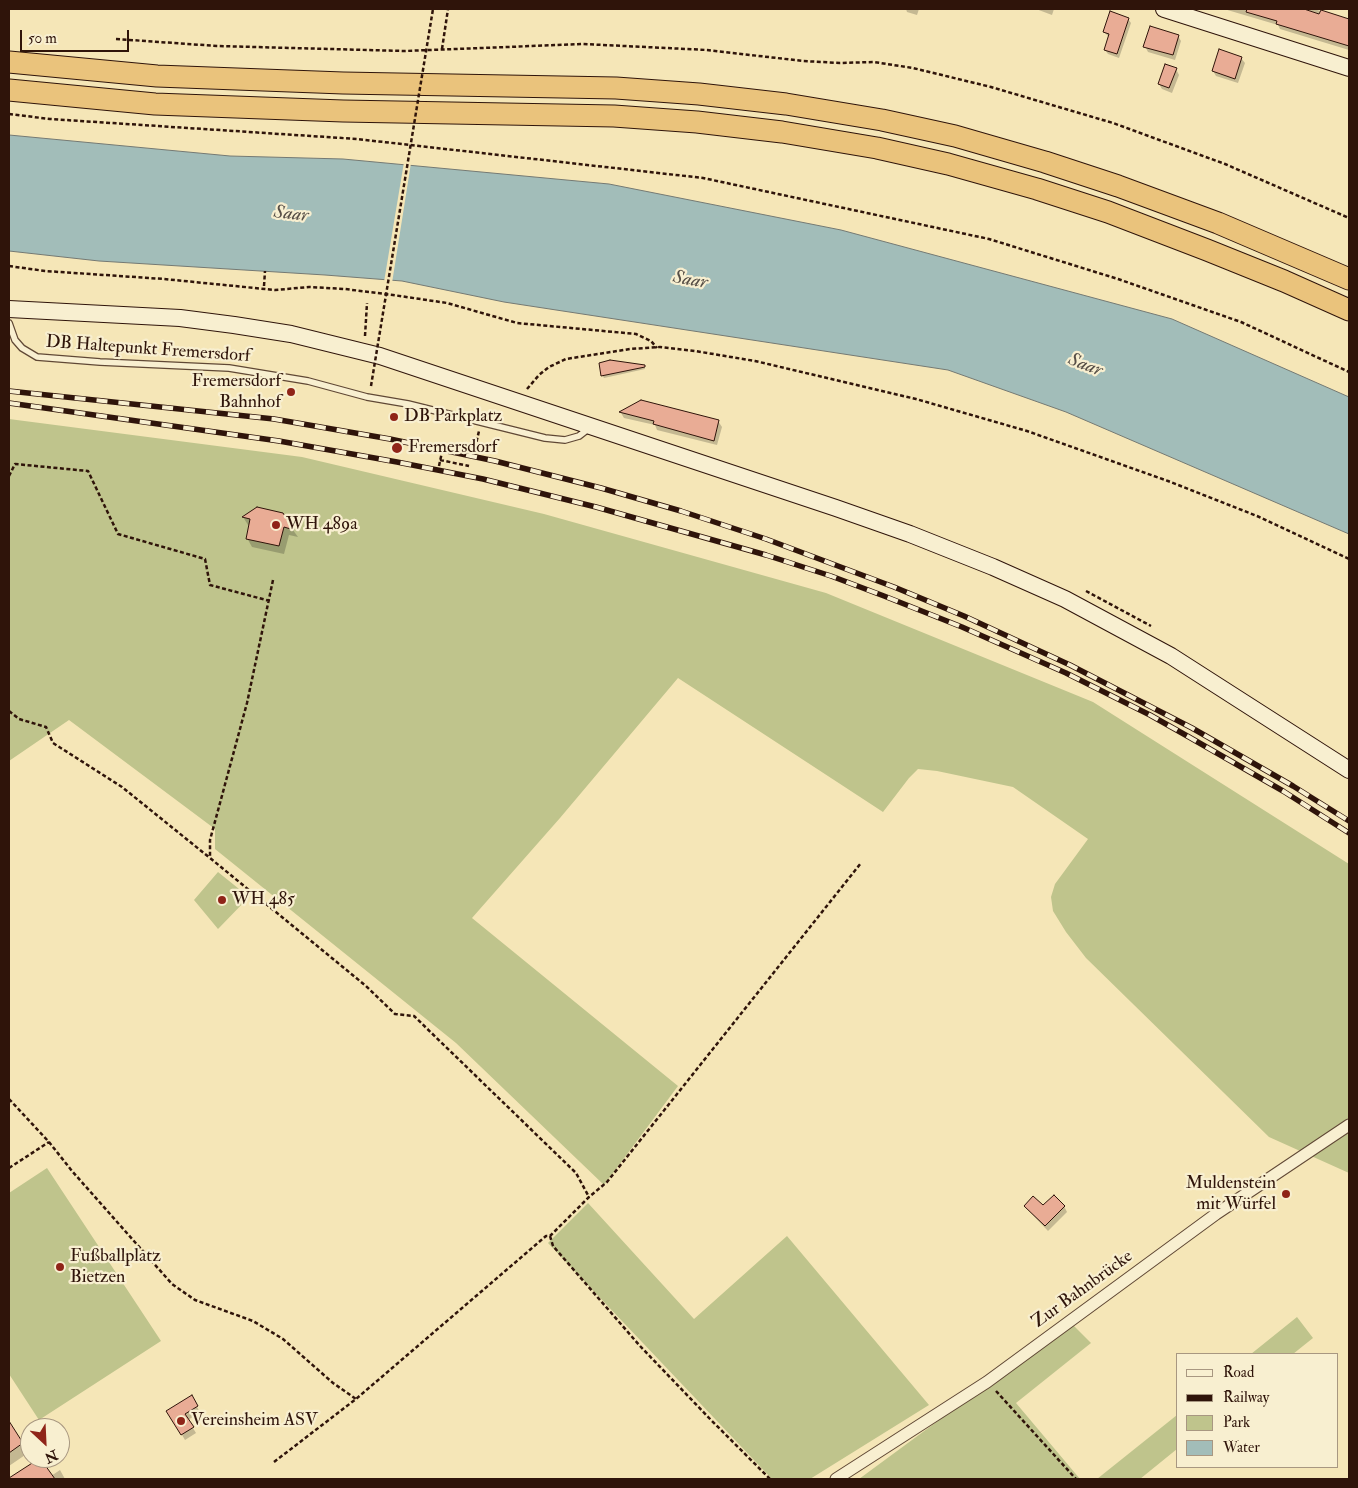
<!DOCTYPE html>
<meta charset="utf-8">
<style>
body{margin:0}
#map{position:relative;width:1358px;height:1488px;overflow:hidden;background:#f5e6b7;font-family:"IM FELL Double Pica",serif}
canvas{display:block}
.frame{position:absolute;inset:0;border:10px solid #2f140a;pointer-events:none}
.legend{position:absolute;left:1176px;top:1353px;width:162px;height:115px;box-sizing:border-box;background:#f8efd0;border:1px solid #a89781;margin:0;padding:6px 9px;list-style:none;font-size:15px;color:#2f140a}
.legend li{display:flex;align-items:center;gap:10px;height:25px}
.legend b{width:25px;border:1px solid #a89781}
.north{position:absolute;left:20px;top:1418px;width:50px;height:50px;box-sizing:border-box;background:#f8efd0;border:1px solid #a89781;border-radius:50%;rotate:155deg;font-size:14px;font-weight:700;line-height:20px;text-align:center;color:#2f140a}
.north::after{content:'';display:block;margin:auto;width:18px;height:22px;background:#8f2418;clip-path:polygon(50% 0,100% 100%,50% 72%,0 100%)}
.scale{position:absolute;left:20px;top:30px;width:109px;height:22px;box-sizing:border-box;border:2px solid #2f140a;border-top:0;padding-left:6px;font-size:15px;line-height:18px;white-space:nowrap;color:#2f140a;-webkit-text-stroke:4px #f8efd0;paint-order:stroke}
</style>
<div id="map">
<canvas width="1358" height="1488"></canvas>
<div class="frame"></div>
<ul class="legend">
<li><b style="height:6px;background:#f8efd0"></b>Road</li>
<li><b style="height:6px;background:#2f140a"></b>Railway</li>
<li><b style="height:14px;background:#bfc48c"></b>Park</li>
<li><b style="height:14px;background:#a2bdb9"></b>Water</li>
</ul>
<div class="north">N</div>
<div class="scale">50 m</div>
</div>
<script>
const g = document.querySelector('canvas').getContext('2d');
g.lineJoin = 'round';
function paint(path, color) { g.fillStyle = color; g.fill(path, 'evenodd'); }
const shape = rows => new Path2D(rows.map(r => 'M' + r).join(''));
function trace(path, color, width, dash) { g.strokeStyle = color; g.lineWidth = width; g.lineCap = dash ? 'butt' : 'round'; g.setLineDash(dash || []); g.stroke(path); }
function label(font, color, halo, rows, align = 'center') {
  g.font = font + ' "IM FELL Double Pica",serif'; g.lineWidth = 4.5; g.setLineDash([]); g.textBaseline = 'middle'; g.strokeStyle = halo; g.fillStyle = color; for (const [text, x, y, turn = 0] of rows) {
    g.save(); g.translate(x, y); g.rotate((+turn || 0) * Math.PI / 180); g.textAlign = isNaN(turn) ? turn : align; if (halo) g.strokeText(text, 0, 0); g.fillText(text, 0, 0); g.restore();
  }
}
paint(shape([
 [9,419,302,457,544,514,826,593,1093,702,1349,864,1349,1173,1269,1137,1086,958,1066,932,1053,911,1051,897,1055,884,1088,839,1013,787,937,771,918,769,909,778,883,812,678,678,560,818,472,918,678,1086,604,1185,456,1043,215,849,215,829,69,720,9,761],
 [218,872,249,897,218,929,194,900],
 [47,1168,161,1341,39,1420,9,1374,9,1193],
 [588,1203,694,1319,787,1236,929,1405,810,1479,772,1479,548,1243],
 [1297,1317,1313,1338,1293,1354,1251,1354],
 [1071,1323,1091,1343,1016,1403,1080,1479,859,1479],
 [1177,1415,1177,1449,1140,1479,1097,1479]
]), '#bfc48c');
const water = shape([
 [9,135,230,156,343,159,609,184,841,230,1172,319,1349,397,1349,534,1066,412,948,370,504,302,402,281,325,275,99,261,9,251,9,135]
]);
paint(water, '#a2bdb9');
trace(water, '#747973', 1);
paint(shape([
 [404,162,411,163,392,283,384,282]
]), '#f5e6b7');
paint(shape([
 [906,9,919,9,917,15,907,12],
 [1036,9,1054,9,1052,15],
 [1224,9,1300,9,1309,12,1310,9,1314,9,1330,14,1333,18,1349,23,1349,50,1280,29,1278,25],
 [1128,19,1131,23,1119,58,1108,54,1105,50,1109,37,1104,32],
 [1178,36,1181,41,1175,60,1148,52,1145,46],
 [1241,58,1245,63,1238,83,1216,76,1213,71],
 [1176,69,1179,75,1172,93,1162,89,1159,84],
 [644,366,645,369,604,378,602,375],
 [641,401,718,421,722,427,717,445,657,430,655,425,624,418,621,413],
 [282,515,298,537,289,535,284,554,252,547,247,538,250,526,248,525,243,517],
 [1025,1206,1064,1206,1067,1212,1048,1231,1029,1211],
 [191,1397,200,1412,188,1420,196,1433,185,1440,168,1411],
 [9,1424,28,1453,9,1466],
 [60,1470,65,1479,14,1479,19,1476,51,1476]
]), '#0003');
const building = shape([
 [1247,9,1304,9,1319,14,1321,10,1349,19,1349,46,1276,24,1277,21,1246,12,1247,9],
 [1110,11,1129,18,1117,54,1104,50,1109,34,1103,32,1110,11],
 [1150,26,1179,35,1173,55,1143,47,1150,26],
 [1219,49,1242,57,1235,79,1212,71,1219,49],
 [1165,64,1177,68,1169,88,1158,84,1165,64],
 [610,360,645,365,645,367,601,376,599,363,610,360],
 [641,400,719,420,714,441,653,424,654,421,619,412,641,400],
 [257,507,283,513,294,530,284,527,279,546,246,539,250,519,242,517,257,507],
 [1054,1195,1065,1206,1045,1226,1024,1206,1033,1196,1043,1205,1054,1195],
 [192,1395,198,1406,185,1414,194,1427,181,1435,166,1411,192,1395],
 [9,1421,23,1443,9,1453,9,1421],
 [40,1458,55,1479,9,1479,9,1478,40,1458]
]);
paint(building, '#e9ac95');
trace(building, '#2f140a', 1);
const lane = shape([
 [9,323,15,340,22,348,37,357,100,362,229,368,308,381,367,397,408,404,545,438,565,440,579,436,588,429]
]);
const street = shape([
 [836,1479,987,1382,1216,1214,1349,1125]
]);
const secondary = shape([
 [1164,9,1349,68],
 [9,309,180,318,234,325,291,334,380,356,836,508,910,534,993,567,1065,599,1171,656,1349,770]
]);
const highway = shape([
 [9,62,157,76,343,83,616,88,699,94,786,104,882,120,955,136,1045,162,1118,186,1218,223,1349,279],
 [9,90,155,104,343,111,614,116,697,122,782,132,877,148,948,164,1037,189,1108,212,1207,250,1284,281,1349,310]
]);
trace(lane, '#604835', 8);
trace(street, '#604835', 13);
trace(secondary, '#2f140a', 18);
trace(highway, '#2f140a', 23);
trace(shape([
 [116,39,217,46,405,51,583,44,707,50,803,61,840,63,874,62,913,68,991,87,1113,123,1225,164,1349,218],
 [442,49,448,9],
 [9,114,50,119,357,139,703,178,989,239,1118,279,1241,322,1349,372],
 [9,266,45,271,164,279,275,290,309,287,345,289,393,295,447,303,517,323,636,334,651,341,657,348],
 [264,286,265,271],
 [365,336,367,303],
 [527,389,539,375,549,367,566,359,630,349,660,347,695,351,755,361,916,399,1027,431,1168,481,1257,516,1349,559],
 [475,448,479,431],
 [440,460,469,466],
 [439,466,442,452],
 [9,476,15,464,88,471,118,534,205,559,210,585,270,601],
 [273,580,247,703,210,840,210,858,366,986,395,1014,414,1016,576,1173,589,1197],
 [1086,591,1151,626],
 [9,711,19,719,46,727,53,743,122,787,210,858],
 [9,1099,49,1142,72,1171,172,1284,195,1300,253,1321,283,1339,333,1383,356,1399],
 [9,1168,49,1142],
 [550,1236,553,1246,640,1346,711,1420,770,1479],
 [996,1391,1076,1479],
 [274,1462,356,1399,546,1236,550,1236,589,1197,607,1182,861,863]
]), '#2f140a', 2.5, [4, 2.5]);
trace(lane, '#f8efd0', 5.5);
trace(street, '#f8efd0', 11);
trace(secondary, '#f8efd0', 16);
trace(highway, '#eac37c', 21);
const rail = shape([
 [9,391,274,419,390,439,495,461,601,488,681,511,766,539,894,587,964,616,1070,665,1192,728,1293,786,1349,821],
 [9,403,279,441,397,462,483,479,596,507,766,555,831,576,884,596,962,627,1066,673,1150,715,1189,737,1283,791,1349,833]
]);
trace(rail, '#2f140a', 5.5);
trace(rail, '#f8efd0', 4, [11]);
trace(shape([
 [371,386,433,9]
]), '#2f140a', 2.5, [4, 2.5]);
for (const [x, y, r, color] of [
 [291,392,5,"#8f2418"],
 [394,417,5,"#8f2418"],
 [397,448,6,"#8f2418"],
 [276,525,5,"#8f2418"],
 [222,900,5,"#8f2418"],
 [1286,1194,5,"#8f2418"],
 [60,1267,5,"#8f2418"],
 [181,1421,5,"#8f2418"]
]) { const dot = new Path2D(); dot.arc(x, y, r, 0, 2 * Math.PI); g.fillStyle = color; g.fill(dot); trace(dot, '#f8efd0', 2); }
label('18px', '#2f140a', '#f8efd0', [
 ["DB Haltepunkt Fremersdorf",148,350,4],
 ["Zur Bahnbrücke",1083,1290,-36]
]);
label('18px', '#2f140a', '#f8efd0', [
 ["Fremersdorf",281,382,"right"],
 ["Bahnhof",281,403,"right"],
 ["DB Parkplatz",404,417],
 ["Fremersdorf",408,448],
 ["WH 489a",286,525],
 ["WH 485",232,900],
 ["Muldenstein",1276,1184,"right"],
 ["mit Würfel",1276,1205,"right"],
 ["Fußballplatz",70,1257],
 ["Bietzen",70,1278],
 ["Vereinsheim ASV",191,1421]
], 'left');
label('italic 19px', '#574f47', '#f8efd0', [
 ["Saar",291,215,6],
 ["Saar",690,281,10],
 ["Saar",1085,366,21]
]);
</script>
